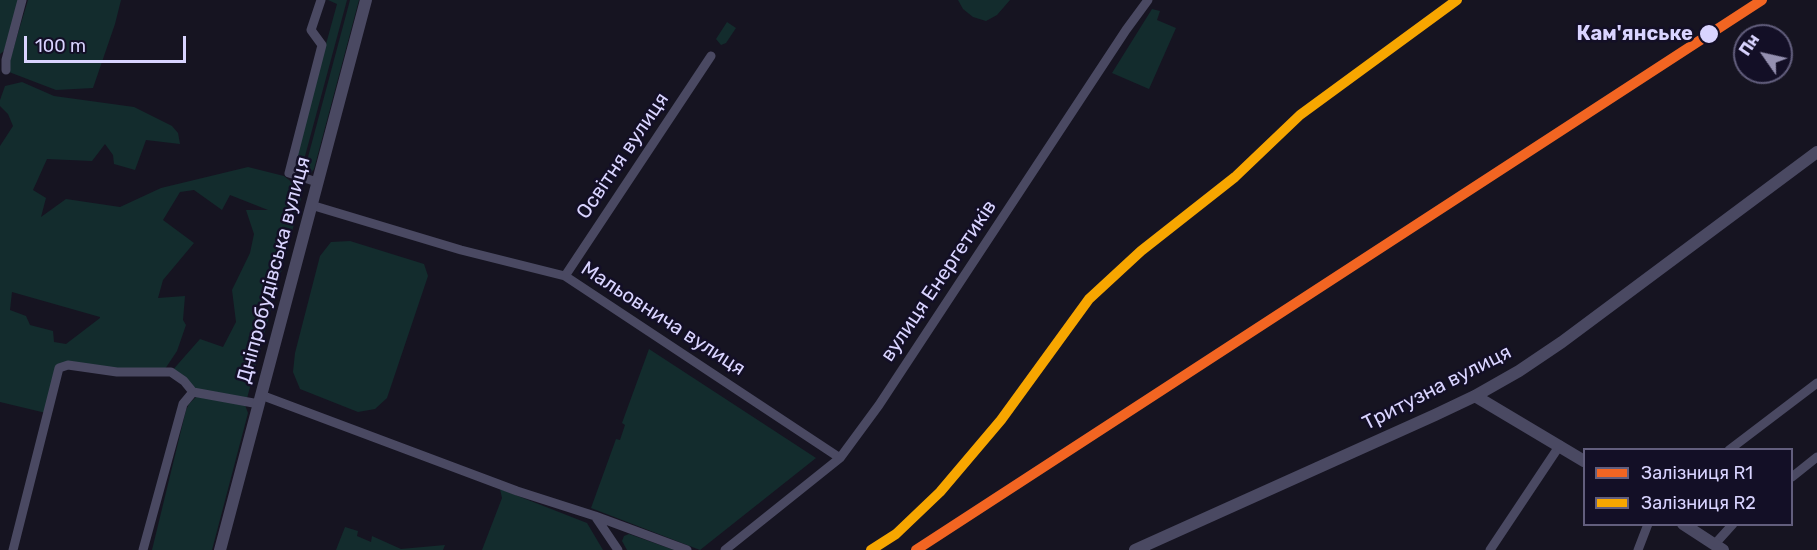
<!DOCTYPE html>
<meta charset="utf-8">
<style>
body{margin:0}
#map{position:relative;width:1817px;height:550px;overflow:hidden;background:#161421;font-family:Rubik,sans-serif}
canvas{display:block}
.legend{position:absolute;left:1583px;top:448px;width:210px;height:78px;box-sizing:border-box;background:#130f26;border:2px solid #625e7d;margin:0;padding:8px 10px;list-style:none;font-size:18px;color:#d9d4ff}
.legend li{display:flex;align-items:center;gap:12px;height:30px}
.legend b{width:30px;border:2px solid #625e7d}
.north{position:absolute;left:1733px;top:24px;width:60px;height:60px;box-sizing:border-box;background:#130f26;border:2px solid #625e7d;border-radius:50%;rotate:304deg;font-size:16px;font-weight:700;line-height:24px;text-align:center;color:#d9d4ff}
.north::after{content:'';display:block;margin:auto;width:21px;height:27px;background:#9591b1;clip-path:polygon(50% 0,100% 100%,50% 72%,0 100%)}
.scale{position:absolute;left:24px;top:36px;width:162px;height:27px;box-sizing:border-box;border:3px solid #d9d4ff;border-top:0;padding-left:8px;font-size:18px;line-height:21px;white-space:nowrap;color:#d9d4ff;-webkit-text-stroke:4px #130f26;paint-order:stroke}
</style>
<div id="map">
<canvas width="1817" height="550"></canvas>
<ul class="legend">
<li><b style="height:8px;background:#f26522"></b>Залізниця R1</li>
<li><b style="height:8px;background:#f7a600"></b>Залізниця R2</li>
</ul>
<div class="north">Пн</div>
<div class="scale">100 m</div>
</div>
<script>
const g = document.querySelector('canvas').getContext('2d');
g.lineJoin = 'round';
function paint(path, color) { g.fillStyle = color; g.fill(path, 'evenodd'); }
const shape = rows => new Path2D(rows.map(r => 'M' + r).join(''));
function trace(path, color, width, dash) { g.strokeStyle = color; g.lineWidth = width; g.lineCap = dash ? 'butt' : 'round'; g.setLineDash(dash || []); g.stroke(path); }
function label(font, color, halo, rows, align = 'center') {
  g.font = font + ' Rubik,sans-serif'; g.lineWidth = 5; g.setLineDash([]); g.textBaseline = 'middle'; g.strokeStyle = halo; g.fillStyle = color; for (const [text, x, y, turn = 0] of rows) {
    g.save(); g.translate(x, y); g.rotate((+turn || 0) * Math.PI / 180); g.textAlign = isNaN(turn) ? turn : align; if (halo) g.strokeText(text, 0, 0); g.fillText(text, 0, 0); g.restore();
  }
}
paint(shape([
 [0,0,20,0,4,51,0,54],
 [28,0,121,0,115,24,93,88,56,90,9,72,9,63],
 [328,0,347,0,301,171,297,168,294,161,337,4],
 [350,0,359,0,314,169,311,173,306,173,304,172],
 [958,0,1010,0,997,15,986,21,973,17,963,9],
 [1152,9,1160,11,1157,20,1176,28,1149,89,1112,73],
 [727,22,736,28,726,43,721,45,716,39],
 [22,82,54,96,134,107,172,126,178,133,180,144,146,140,135,170,114,164,113,155,105,144,92,161,47,159,33,190,46,198,41,217,66,199,120,207,161,188,248,167,284,176,303,191,246,402,193,392,171,372,200,339,223,347,236,322,232,290,250,253,254,234,246,210,268,210,230,195,222,210,194,190,180,192,163,220,194,243,163,280,158,298,185,296,183,320,186,325,177,351,163,372,59,368,46,413,0,402,0,146,13,126,8,114,0,106,0,100,5,86],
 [12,292,100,317,100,318,66,344,54,342,53,331,30,325,26,316,10,310],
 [350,241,424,264,428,276,387,398,375,409,358,412,300,389,293,372,295,353,320,256,331,242],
 [649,349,816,458,700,550,591,508,616,439,620,440,625,425,622,423],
 [197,396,245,405,248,413,212,550,152,550,186,410,189,404],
 [500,489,587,523,603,550,482,550,502,498],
 [345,527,358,531,357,536,371,542,372,536,401,549,445,545,443,550,336,550],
 [629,534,674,550,627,550,622,541,624,536]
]), '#132c2d');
trace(shape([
 [6,70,6,60,22,0],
 [317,182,289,173,322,45,311,30,321,0],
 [311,205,461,250,565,276,840,458],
 [565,276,711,56],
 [261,395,517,491,595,516,618,550],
 [1729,450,1817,383],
 [1792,477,1817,457],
 [595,516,687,550],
 [1714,545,1733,524],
 [13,550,59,368,68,365,117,372,171,372,184,381,193,392,259,404],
 [143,550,183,404,193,392],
 [725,550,840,458,879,405,1126,30,1148,0],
 [1490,550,1560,445],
 [1638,550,1648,524]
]), '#4a4962', 9);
trace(shape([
 [1475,396,1584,461],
 [1683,524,1723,550],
 [220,550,366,0],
 [1135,550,1435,415,1475,396,1519,371,1562,342,1817,152]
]), '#4a4962', 12);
trace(shape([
 [916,550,1762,0]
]), '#f26522', 10);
trace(shape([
 [871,550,896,534,940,492,1001,420,1089,299,1141,251,1235,177,1300,115,1457,0]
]), '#f7a600', 10);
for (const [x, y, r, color] of [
 [1709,34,10,"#d9d4ff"]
]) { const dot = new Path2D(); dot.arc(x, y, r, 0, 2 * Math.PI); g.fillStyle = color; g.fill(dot); trace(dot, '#130f26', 2); }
label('bold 20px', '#d9d4ff', '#130f26', [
 ["Кам'янське",1693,34]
], 'right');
label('20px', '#d9d4ff', '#130f26', [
 ["Освітня вулиця",623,156,-56],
 ["Дніпробудівська вулиця",274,270,-75],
 ["вулиця Енергетиків",939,281,-56],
 ["Мальовнича вулиця",663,319,33],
 ["Тритузна вулиця",1437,388,-27]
]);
</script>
